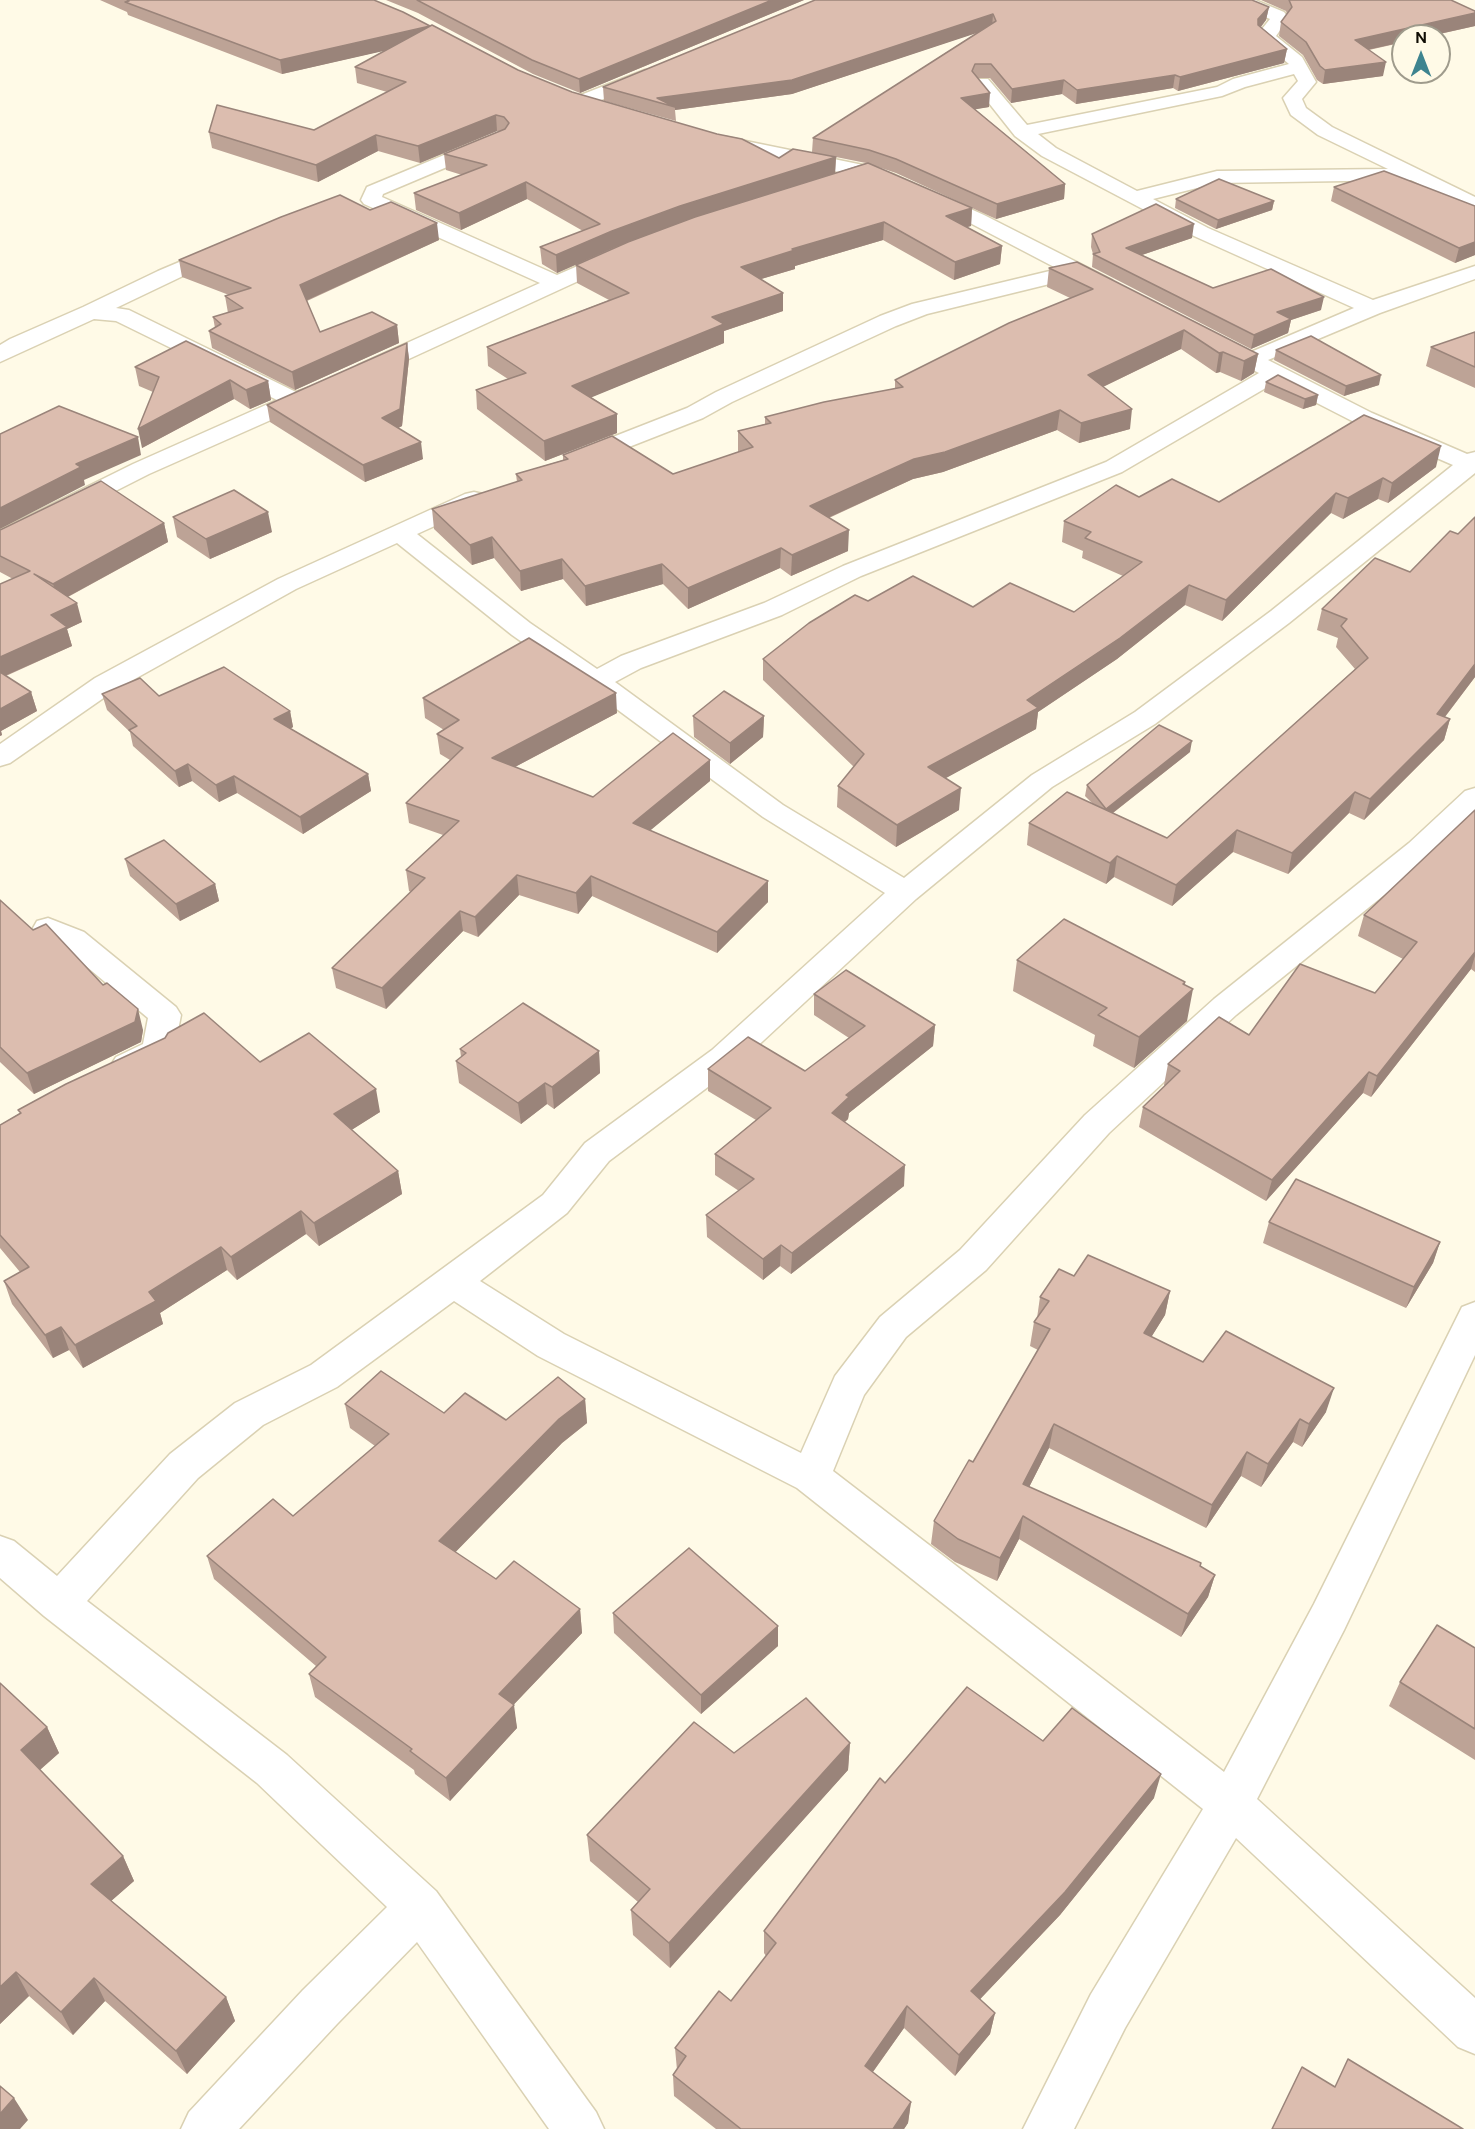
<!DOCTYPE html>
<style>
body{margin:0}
#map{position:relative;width:1475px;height:2129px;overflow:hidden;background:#fffae7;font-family:"DM Sans",sans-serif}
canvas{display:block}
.north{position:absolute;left:1391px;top:24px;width:60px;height:60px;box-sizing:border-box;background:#fffae7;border:2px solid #9f9b8c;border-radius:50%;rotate:0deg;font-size:16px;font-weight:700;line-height:24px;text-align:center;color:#0f0c03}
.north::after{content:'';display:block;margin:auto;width:21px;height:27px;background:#3e848f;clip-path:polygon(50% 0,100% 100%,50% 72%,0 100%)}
</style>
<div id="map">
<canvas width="1475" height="2129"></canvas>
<div class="north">N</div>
</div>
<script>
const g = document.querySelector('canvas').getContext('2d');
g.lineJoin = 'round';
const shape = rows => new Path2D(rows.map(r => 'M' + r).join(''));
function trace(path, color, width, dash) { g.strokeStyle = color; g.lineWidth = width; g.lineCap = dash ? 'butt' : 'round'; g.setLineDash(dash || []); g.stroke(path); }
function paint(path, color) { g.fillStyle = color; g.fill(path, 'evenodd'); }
const street = shape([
 [1232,0,1255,0,1284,12,1287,16,1288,19,1276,36,1302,57,1316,82,1302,99,1306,108,1332,127,1475,197,1475,211,1411,180,1217,183,1153,199,1208,228,1373,300,1475,266,1475,279,1380,313,1268,360,1372,413,1467,454,1475,452,1475,473,1289,623,1155,724,1052,787,916,899,736,1066,609,1161,567,1213,480,1281,564,1334,801,1453,835,1376,880,1317,960,1250,1085,1115,1214,999,1409,843,1465,791,1475,788,1475,813,1431,857,1236,1015,1109,1133,986,1270,906,1337,864,1395,833,1471,1224,1772,1314,1604,1462,1307,1475,1302,1475,1355,1344,1630,1257,1799,1475,1998,1475,2054,1458,2047,1236,1838,1125,2028,1074,2129,1023,2129,1091,1994,1203,1809,797,1488,538,1356,454,1301,337,1387,263,1425,198,1478,87,1601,287,1755,436,1891,596,2112,604,2129,549,2129,417,1942,337,2024,239,2129,181,2129,189,2112,303,1990,387,1907,257,1783,44,1616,0,1578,0,1536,14,1541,57,1576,170,1454,235,1403,311,1365,543,1195,585,1143,712,1050,885,893,763,817,599,696,512,635,397,543,296,589,115,690,10,763,0,766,0,744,95,678,278,579,465,494,474,492,483,494,486,499,483,504,417,534,530,623,597,669,621,656,764,603,843,566,1106,462,1259,373,1209,348,1206,343,1209,338,1217,336,1251,352,1354,308,1194,236,1042,156,1015,136,973,83,976,79,988,79,1027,125,1217,87,1233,79,1289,64,1258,38,1258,34,1270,19,1234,4,1232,0],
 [1294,74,1298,81,1283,98,1291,115,1318,135,1388,169,1217,171,1137,191,1056,148,1038,134,1222,96,1245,87,1294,74],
 [1276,382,1356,423,1453,465,1271,611,1135,712,1032,775,904,878,783,805,615,682,641,668,782,615,861,576,1122,472,1276,382],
 [645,70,651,71,654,75,651,79,587,106,573,106,571,102,573,98,645,70],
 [726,137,868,166,895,175,984,215,1112,280,1115,285,1112,290,1104,291,1074,278,927,314,896,326,732,402,703,418,588,463,580,465,572,463,568,458,572,453,687,408,716,392,880,316,912,304,1058,269,970,223,881,183,863,177,719,147,716,143,719,139,726,137],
 [485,138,492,140,495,144,492,148,383,194,382,197,557,275,610,252,617,250,624,252,627,256,624,260,374,375,366,377,358,375,355,370,358,365,540,283,364,204,361,200,367,187,485,138],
 [222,244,229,246,232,250,229,254,116,308,129,310,296,392,308,388,316,390,319,395,316,400,149,474,9,545,0,548,0,530,133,464,277,400,116,321,94,319,0,362,0,345,10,339,83,307,158,271,222,244],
 [48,918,84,932,176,1007,181,1015,174,1051,170,1059,128,1077,116,1073,111,1065,116,1057,143,1044,148,1018,62,946,37,935,33,928,37,921,48,918]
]);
trace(street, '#dad1b3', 3);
paint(street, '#fff');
paint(shape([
 [100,0,374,0,518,70,572,92,779,158,812,152,813,138,978,32,792,94,675,110,676,121,604,101,603,87,815,0,1269,7,1266,20,1261,27,1287,49,1284,63,1178,91,1173,88,1076,104,1062,94,1011,103,990,78,978,78,989,107,975,109,1065,184,1064,199,996,219,896,173,872,165,972,208,971,226,966,227,1002,246,1000,264,954,280,883,240,795,266,795,269,761,279,783,293,783,311,724,331,724,343,591,397,617,414,617,433,545,461,477,409,476,390,508,379,488,366,487,347,609,300,577,283,576,265,626,243,557,273,542,264,540,247,583,231,527,199,461,230,416,210,414,193,462,175,446,170,444,154,499,131,497,131,420,163,378,151,318,182,212,148,209,132,314,130,387,92,357,83,355,67,386,50,282,74,128,15,127,12],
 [836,157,866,163,835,173],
 [386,0,804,0,580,93,533,74,418,13],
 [1261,0,1451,0,1475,26,1369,50,1383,76,1323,84,1317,80,1303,55,1279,36,1281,22,1287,14,1286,11],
 [1334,187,1475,206,1475,255,1455,263,1331,201],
 [1176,199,1274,201,1272,210,1216,229,1175,208],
 [370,210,439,240,307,301,320,332,397,325,399,343,295,390,212,348,209,331,215,328,213,317,228,313,225,296,229,295,182,277,179,260],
 [1092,234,1192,238,1142,255,1213,288,1321,310,1291,320,1288,333,1251,349,1092,267,1093,254,1091,247],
 [1049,268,1258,354,1254,373,1241,381,1220,372,1216,373,1181,349,1103,387,1130,429,1079,443,1057,430,943,472,913,479,829,518,848,551,791,576,780,568,688,609,663,584,586,606,563,579,521,591,494,558,472,565,434,529,432,509,517,482,516,474,563,460,563,455,673,474,738,452,738,431,765,424,765,417,895,389,895,380,1070,298,1047,287],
 [1475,332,1475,388,1426,366,1431,347],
 [407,343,409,359,402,426,398,428,423,459,365,482,270,422,267,405],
 [1276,350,1379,385,1344,396,1274,360],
 [135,367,268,381,271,400,250,409,234,399,142,448,153,392,139,386],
 [1266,382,1318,395,1316,405,1303,409,1264,392],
 [1436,467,1388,503,1378,499,1343,519,1331,513,1222,621,1185,605,1117,659,1038,712,1036,729,945,778,959,810,896,847,837,807,838,786,854,767,763,680,763,659,868,601,1074,612,1123,576,1082,558,1083,551,1062,542,1064,521,1139,497,1219,502],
 [173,517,272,532,210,559,177,537],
 [164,523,168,542,68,597,82,622,67,629,72,646,6,676,31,692,37,711,1,731,2,735,0,736,13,579,0,572,0,530],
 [1375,558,1475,677,1445,717,1450,719,1444,740,1364,820,1349,813,1288,874,1233,852,1172,906,1114,877,1106,884,1027,845,1029,823,1092,803,1085,796,1087,785,1190,752,1113,813,1167,838,1355,669,1336,647,1338,638,1317,630,1322,609],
 [102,694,159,696,290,711,293,727,290,729,368,774,371,791,303,834,237,793,219,802,192,781,179,787,133,746,130,732,107,710],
 [423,698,617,713,515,767,593,797,710,760,710,781,650,830,768,902,717,953,592,896,578,914,519,895,478,937,463,931,386,1009,336,988,332,968,411,892,409,891,406,870,443,835,409,823,406,803,450,760,440,754,437,734,444,730,425,718],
 [693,716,764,716,763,737,730,764,694,737],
 [1475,810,1475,972,1471,969,1371,1097,1363,1093,1266,1201,1139,1127,1143,1107,1165,1086,1164,1085,1168,1064,1249,1035,1375,993,1403,959,1358,936,1364,915],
 [125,859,215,884,219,901,180,921,130,876],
 [0,900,143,1030,141,1042,34,1094,0,1062],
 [1017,960,1185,982,1187,1021,1134,1068,1093,1046,1095,1035,1013,991],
 [814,994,935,1025,933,1046,849,1113,848,1119,845,1122,904,1186,791,1274,780,1266,763,1280,707,1237,706,1215,739,1191,715,1175,715,1154,756,1120,708,1091,708,1069,805,1071,849,1038,814,1015],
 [460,1049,599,1051,600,1073,554,1109,547,1104,521,1124,459,1083,456,1061,461,1057],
 [260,1062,380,1112,351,1130,398,1171,402,1194,319,1246,306,1234,237,1280,227,1270,160,1313,163,1324,83,1368,69,1350,53,1358,12,1304,4,1281,20,1272,0,1248,0,1125,20,1113,18,1110],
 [1269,1222,1440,1242,1433,1263,1406,1308,1263,1243],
 [1074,1276,1170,1291,1165,1315,1151,1337,1203,1362,1326,1412,1302,1447,1293,1442,1261,1487,1241,1476,1206,1528,1049,1448,1029,1487,1201,1563,1201,1567,1215,1575,1208,1597,1181,1637,1019,1539,997,1581,955,1562,931,1544,934,1521,973,1462,1038,1350,1030,1346,1034,1322,1037,1318,1040,1297],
 [585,1399,587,1423,562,1443,455,1552,496,1579,580,1609,582,1633,513,1705,517,1728,450,1801,415,1774,414,1770,315,1697,309,1674,316,1666,214,1579,207,1556,293,1516,375,1446,350,1428,345,1404,506,1420],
 [613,1613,778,1626,778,1646,701,1714,614,1633],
 [1475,1648,1475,1760,1389,1706,1400,1682],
 [0,1683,47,1727,59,1753,40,1770,123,1856,134,1881,111,1901,226,1997,235,2021,187,2074,105,2001,73,2035,29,1996,0,2024],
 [1043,1741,1154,1798,1060,1915,980,1999,995,2013,990,2034,955,2076,904,2028,873,2072,911,2102,908,2123,904,2129,716,2129,674,2096,673,2075,677,2070,675,2048,731,2001,766,1956,764,1953,764,1931,885,1783],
 [850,1743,848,1770,670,1968,633,1935,631,1910,638,1902,590,1861,587,1835,734,1753]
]), '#bda396');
paint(shape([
 [772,0,804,0,580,93,579,79],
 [1269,7,1266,20,1256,33,1258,19],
 [1475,13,1475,26,1430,36,1403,36,1403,42,1353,53,1355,40],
 [993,14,992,28,792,94,675,110,675,107,657,98],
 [431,26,432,40,282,74,280,60],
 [1287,49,1284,63,1178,91,1180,77],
 [1386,62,1383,76,1323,84,1325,70],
 [1175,75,1173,88,1076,104,1077,90],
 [1064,80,1062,94,1011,103,1012,89],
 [990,93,989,107,960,112,961,98],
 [496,115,497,131,420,163,418,146],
 [376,135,378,151,318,182,316,165],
 [836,157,835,174,680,223,613,248,557,273,556,255,612,231,680,206],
 [526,182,527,199,461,230,459,213],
 [1065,184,1064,199,996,219,997,204],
 [1274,201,1272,210,1216,229,1218,220],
 [972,208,971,226,944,234,946,216],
 [884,222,883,240,795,266,795,269,741,285,741,267,792,249],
 [437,223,439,240,303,302,300,285],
 [1194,224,1192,238,1124,261,1126,248],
 [1475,242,1475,255,1455,263,1459,248],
 [1002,246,1000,264,954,280,955,262],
 [783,293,783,311,724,331,724,343,573,405,572,386,712,317],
 [1324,297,1321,310,1291,320,1288,333,1251,349,1254,335,1277,312],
 [397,325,399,343,295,390,292,372],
 [1184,330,1181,349,1086,395,1088,375],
 [407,343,409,359,402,426,384,435,382,418],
 [1223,352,1220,372,1216,373,1219,353],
 [1258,354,1254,373,1241,381,1244,361],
 [1381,375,1379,385,1344,396,1346,386],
 [230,380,234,399,142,448,138,429],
 [268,381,271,400,250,409,246,390],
 [1318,395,1316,405,1303,409,1305,399],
 [1132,409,1130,429,1079,443,1081,423],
 [1060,410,1057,430,943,472,913,479,810,526,810,506,914,459],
 [617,414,617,433,545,461,544,441],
 [138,437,141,455,84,480,85,485,0,529,0,508,76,464],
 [421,442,423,459,365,482,363,465],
 [1441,446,1436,467,1388,503,1392,483],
 [1383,478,1378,499,1343,519,1348,498],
 [1336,493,1331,513,1222,621,1226,600],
 [268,512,272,532,210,559,206,539],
 [164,523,168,542,58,602,53,584],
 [849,530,848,551,791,576,792,555],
 [492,537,494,558,472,565,470,545],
 [781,548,780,568,688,609,688,588],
 [562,559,563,579,521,591,520,571],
 [662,564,663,584,586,606,585,586],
 [1189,585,1185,605,1117,659,1038,712,1036,729,926,789,928,767,1027,700],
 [77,603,82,622,67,629,72,646,0,678,0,657,51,615],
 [1475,664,1475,677,1431,735,1437,714],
 [31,692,37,711,1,731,2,735,0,736,0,709],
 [616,693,617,713,494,778,492,758],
 [290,711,293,727,277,736,274,719],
 [764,716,763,737,730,764,730,743],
 [1450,719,1444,740,1364,820,1370,799],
 [1192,741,1190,752,1105,819,1106,809],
 [710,760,710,781,634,844,633,823],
 [188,764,192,781,179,787,175,771],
 [368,774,371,791,303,834,300,817],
 [234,776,237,793,219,802,216,785],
 [961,788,959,810,896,847,897,825],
 [1355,792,1349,813,1288,874,1292,853],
 [1237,830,1233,852,1172,906,1176,885],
 [1117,856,1114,877,1106,884,1110,863],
 [517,875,519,895,478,937,475,917],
 [591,876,592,896,578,914,576,893],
 [768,881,768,902,717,953,717,932],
 [215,884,219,901,180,921,176,904],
 [460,911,463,931,386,1009,382,988],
 [1475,952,1475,956,1471,969,1371,1097,1377,1076],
 [1185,982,1182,999,1193,989,1187,1021,1134,1068,1139,1037],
 [138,1009,143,1030,141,1042,34,1094,27,1073],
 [935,1025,933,1046,849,1113,848,1119,831,1134,832,1113,846,1095],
 [599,1051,600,1073,554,1109,552,1087],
 [1369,1072,1363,1093,1266,1201,1272,1180],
 [545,1083,547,1104,521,1124,518,1103],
 [376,1089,380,1112,339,1138,334,1114],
 [905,1165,904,1186,791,1274,792,1253],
 [398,1171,402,1194,319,1246,314,1223],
 [301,1211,306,1234,237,1280,231,1257],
 [1440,1242,1433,1263,1406,1308,1414,1287],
 [781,1245,780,1266,763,1280,763,1259],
 [221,1247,227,1270,160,1313,163,1324,83,1368,75,1345,149,1292],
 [1170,1291,1165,1315,1139,1357,1144,1333],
 [61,1327,69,1350,53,1358,45,1335],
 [1334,1388,1326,1412,1302,1447,1309,1424],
 [585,1399,587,1423,562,1443,443,1565,439,1541,559,1419],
 [1300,1419,1293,1442,1261,1487,1268,1464],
 [1054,1424,1049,1448,1019,1507,1023,1484],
 [1247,1452,1241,1476,1206,1528,1212,1505],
 [1023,1516,1019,1539,997,1581,1000,1558],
 [1215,1575,1208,1597,1181,1637,1188,1614],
 [580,1609,582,1633,502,1717,499,1694],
 [778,1626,778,1646,701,1714,701,1695],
 [514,1705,517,1728,450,1801,446,1778],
 [47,1727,59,1753,34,1775,21,1750],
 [850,1743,848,1770,670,1968,669,1943],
 [1161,1774,1154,1798,1060,1915,967,2013,971,1991],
 [123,1856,134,1881,102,1909,91,1884],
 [16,1972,29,1996,0,2024,0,1987],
 [94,1978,105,2001,73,2035,61,2012],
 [226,1997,235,2021,187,2074,176,2051],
 [907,2006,904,2028,862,2087,865,2066],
 [995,2013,990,2034,955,2076,959,2055],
 [14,2098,28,2120,20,2129,0,2129,0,2114],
 [911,2102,908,2123,904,2129,893,2129]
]), '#9a847a');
const building = shape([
 [127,0,374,0,403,12,430,26,280,60,125,2,129,1,127,0],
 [417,0,772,0,579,79,532,60,417,0],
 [815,0,1252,0,1269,7,1258,19,1258,25,1287,49,1180,77,1175,75,1077,90,1064,80,1012,89,991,64,975,64,972,71,990,93,961,98,1065,184,997,204,896,159,869,150,813,138,996,21,993,14,792,80,657,98,675,107,603,87,815,0],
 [1289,0,1451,0,1475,11,1475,13,1355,40,1386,62,1325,70,1320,66,1306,42,1281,22,1292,7,1289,0],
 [432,25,518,70,572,92,717,134,742,139,779,158,793,149,836,157,680,206,612,231,556,255,540,247,600,224,526,182,459,213,414,193,487,165,444,154,505,129,509,123,504,117,496,115,418,146,376,135,316,165,209,132,217,105,314,130,406,82,355,67,432,25],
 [868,163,972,208,946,216,1002,246,955,262,884,222,792,249,795,250,741,267,783,293,712,317,724,324,572,386,617,414,544,441,476,390,526,373,487,347,629,293,576,265,628,242,695,217,868,163],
 [1384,171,1475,206,1475,242,1459,248,1334,187,1384,171],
 [1219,179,1274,201,1218,220,1176,199,1219,179],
 [340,195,370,210,391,202,437,223,300,285,320,332,372,312,397,325,292,372,209,331,221,324,213,317,243,308,225,296,251,288,179,260,281,217,340,195],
 [1156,204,1194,224,1126,248,1213,288,1271,269,1324,297,1277,312,1291,319,1254,335,1093,254,1100,252,1092,234,1156,204],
 [1077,262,1258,354,1244,361,1223,352,1219,353,1184,330,1088,375,1132,409,1081,423,1060,410,945,452,914,459,810,506,849,530,792,555,781,548,688,588,662,564,585,586,562,559,520,571,492,537,470,545,432,509,522,480,516,474,568,459,563,455,612,436,673,474,753,447,738,431,771,423,765,417,824,402,903,387,895,380,1009,323,1093,289,1049,268,1077,262],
 [1475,332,1475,367,1431,347,1475,332],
 [1311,336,1381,375,1346,386,1276,350,1311,336],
 [186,341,268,381,246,390,230,380,138,429,159,377,135,367,186,341],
 [407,343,400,409,382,418,421,442,363,465,267,405,407,343],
 [1278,375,1318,395,1305,399,1266,382,1278,375],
 [59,406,138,437,76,464,81,467,0,508,0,434,59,406],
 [1364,415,1441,446,1392,483,1383,478,1348,498,1336,493,1226,600,1189,585,1120,638,1027,700,1038,708,928,767,961,788,897,825,838,786,864,754,763,659,809,623,855,595,868,601,913,576,973,607,1010,583,1074,612,1142,562,1085,538,1091,532,1064,521,1116,485,1139,497,1172,479,1219,502,1364,415],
 [101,481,164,523,53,584,34,574,77,603,51,615,67,627,0,657,0,584,30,571,0,556,0,530,101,481],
 [234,490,268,512,206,539,173,517,234,490],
 [1475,517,1475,664,1437,714,1450,719,1370,799,1355,792,1292,853,1237,830,1176,885,1117,856,1110,863,1029,823,1067,792,1167,838,1368,658,1341,626,1347,619,1322,609,1375,558,1410,572,1450,531,1458,534,1475,517],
 [529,638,616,693,492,758,593,797,673,733,710,760,633,823,768,881,717,932,591,876,576,893,517,875,475,917,460,911,382,988,332,968,425,878,406,870,459,821,406,803,463,748,437,734,459,720,423,698,529,638],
 [224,667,290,711,274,719,368,774,300,817,234,776,216,785,188,764,175,771,129,730,137,726,102,694,140,678,159,696,224,667],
 [0,672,31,692,0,709,0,672],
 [724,691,764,716,730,743,693,716,724,691],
 [1159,725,1192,741,1106,809,1087,785,1159,725],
 [1475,810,1475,952,1377,1076,1369,1072,1272,1180,1143,1107,1180,1071,1168,1064,1219,1017,1249,1035,1300,964,1375,993,1417,942,1364,915,1475,810],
 [164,840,215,884,176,904,125,859,164,840],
 [0,900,33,930,46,924,103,985,107,983,138,1009,135,1022,27,1073,0,1047,0,900],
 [1064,919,1185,982,1183,984,1193,989,1139,1037,1098,1015,1107,1008,1017,960,1064,919],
 [846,970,935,1025,846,1095,849,1097,832,1113,905,1165,792,1253,781,1245,763,1259,706,1215,754,1179,715,1154,771,1108,708,1069,748,1037,805,1071,865,1026,814,994,846,970],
 [523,1003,599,1051,552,1087,545,1083,518,1103,456,1061,466,1053,460,1049,523,1003],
 [204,1013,260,1062,309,1033,376,1089,334,1114,398,1171,314,1223,301,1211,231,1257,221,1247,149,1292,156,1301,75,1345,61,1327,45,1335,4,1281,29,1267,0,1235,0,1125,21,1113,18,1110,66,1084,165,1038,168,1033,204,1013],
 [1296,1179,1440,1242,1414,1287,1269,1222,1296,1179],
 [1088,1255,1170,1291,1144,1333,1203,1362,1226,1331,1334,1388,1309,1424,1300,1419,1268,1464,1247,1452,1212,1505,1054,1424,1023,1484,1201,1563,1200,1566,1215,1575,1188,1614,1023,1516,1000,1558,958,1539,934,1521,969,1460,973,1462,1050,1329,1034,1322,1049,1301,1040,1297,1059,1269,1074,1276,1088,1255],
 [381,1371,444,1413,465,1393,506,1420,558,1377,585,1399,559,1419,439,1541,496,1579,514,1561,580,1609,499,1694,514,1705,446,1778,410,1751,412,1749,309,1674,326,1657,207,1556,273,1499,293,1516,389,1434,345,1404,381,1371],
 [689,1548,778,1626,701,1695,613,1613,689,1548],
 [1437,1625,1475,1648,1475,1729,1400,1682,1437,1625],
 [0,1683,47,1727,21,1750,123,1856,91,1884,226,1997,176,2051,94,1978,61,2012,16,1972,0,1987,0,1683],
 [967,1687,1043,1741,1072,1708,1161,1774,1065,1892,971,1991,995,2013,959,2055,907,2006,865,2066,911,2102,893,2129,741,2129,673,2075,686,2056,675,2048,719,1991,731,2001,776,1943,764,1931,880,1778,885,1783,967,1687],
 [806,1698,850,1743,669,1943,631,1910,650,1889,587,1835,694,1722,734,1753,806,1698],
 [1348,2059,1463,2129,1272,2129,1302,2067,1335,2087,1348,2059],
 [0,2086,14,2098,0,2114,0,2086]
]);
paint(building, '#dcbdaf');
trace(building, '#9a847a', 1.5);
</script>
